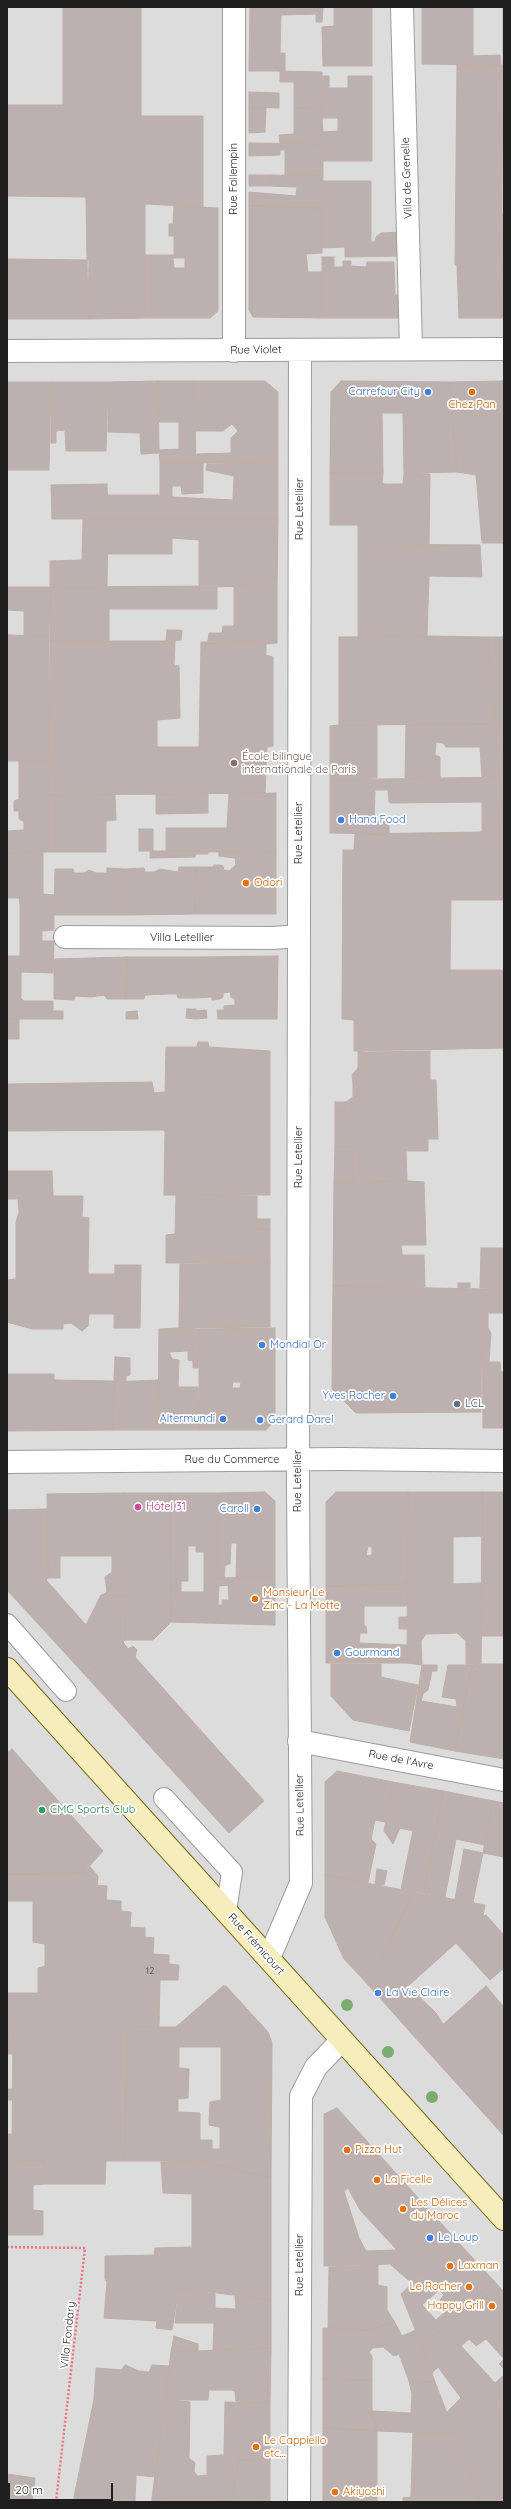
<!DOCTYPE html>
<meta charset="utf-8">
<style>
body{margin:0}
#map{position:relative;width:511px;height:2509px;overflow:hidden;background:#efeae5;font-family:Quicksand,sans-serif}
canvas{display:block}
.frame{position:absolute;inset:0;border:8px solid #1f1f1f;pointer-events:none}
.scale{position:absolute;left:8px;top:2483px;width:105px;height:18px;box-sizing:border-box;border:2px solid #1f1f1f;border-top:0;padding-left:5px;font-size:12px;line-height:14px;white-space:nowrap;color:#1f1f1f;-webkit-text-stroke:3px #fff;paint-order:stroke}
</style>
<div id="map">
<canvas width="511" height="2509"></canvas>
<div class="frame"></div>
<div class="scale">20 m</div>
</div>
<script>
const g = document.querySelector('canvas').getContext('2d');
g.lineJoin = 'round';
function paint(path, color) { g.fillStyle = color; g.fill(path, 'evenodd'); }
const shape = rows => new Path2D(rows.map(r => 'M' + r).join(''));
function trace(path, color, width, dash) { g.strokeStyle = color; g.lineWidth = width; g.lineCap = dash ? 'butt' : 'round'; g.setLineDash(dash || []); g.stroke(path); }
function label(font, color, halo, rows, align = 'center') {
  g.font = font + ' Quicksand,sans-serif'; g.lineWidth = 3.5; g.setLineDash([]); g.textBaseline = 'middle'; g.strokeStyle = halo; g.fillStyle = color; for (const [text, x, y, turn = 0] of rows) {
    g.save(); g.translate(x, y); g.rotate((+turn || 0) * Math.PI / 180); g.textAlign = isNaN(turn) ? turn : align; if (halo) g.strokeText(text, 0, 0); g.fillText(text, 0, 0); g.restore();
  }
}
paint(shape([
 [7,7,504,7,504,2502,7,2502]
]), '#dddcdc');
const building = shape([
 [63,7,141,7,141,116,203,116,203,207,145,204,145,318,88,319,86,197,7,196,7,105,63,105,63,7],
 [250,7,323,7,322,22,316,22,316,14,281,15,280,53,285,53,285,71,249,71,250,7],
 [334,7,372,7,372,66,323,66,322,27,334,26,334,7],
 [422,7,473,7,473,56,500,55,501,65,422,64,422,7],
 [503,7,504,7,504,79,503,65,503,7],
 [457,65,503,65,501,318,459,318,457,265,455,265,457,65],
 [280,71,322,72,322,109,294,108,294,82,280,82,280,71],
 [323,76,329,76,329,88,348,88,348,76,372,76,372,161,323,161,323,144,280,143,279,135,294,134,294,108,322,109,323,76],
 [322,118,338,118,338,131,323,132,322,118],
 [249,92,279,93,279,108,249,107,249,92],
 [249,107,266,108,265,132,249,133,249,107],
 [249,143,323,144,323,176,285,175,285,150,280,150,280,155,249,156,249,143],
 [249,175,270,175,270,186,249,186,249,175],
 [270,175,323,176,322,208,249,206,249,192,296,196,297,187,270,186,270,175],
 [322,181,371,181,371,242,375,242,376,237,381,233,401,232,401,256,345,257,345,247,322,248,322,181],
 [174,206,218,208,218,311,210,318,145,318,145,255,174,255,174,236,169,236,169,224,173,224,174,206],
 [173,258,185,258,185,268,174,268,173,258],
 [249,206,322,208,322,253,306,254,308,272,322,272,322,318,253,317,249,310,249,206],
 [503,214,504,318,501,318,503,214],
 [322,257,334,257,334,267,343,267,343,261,351,261,351,266,366,267,367,262,394,262,395,295,401,295,401,318,322,318,322,257],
 [7,259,89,260,88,319,7,319,7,259],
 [158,381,159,453,141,454,140,433,108,432,108,382,158,381],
 [158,381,194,381,196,463,160,463,159,450,179,449,179,422,158,422,158,381],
 [194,381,265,381,278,392,278,463,196,463,197,454,231,453,231,438,238,431,232,424,223,431,196,431,194,381],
 [341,381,449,382,457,472,404,473,403,413,382,413,383,473,330,473,331,392,341,381],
 [502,381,504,381,504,543,482,543,476,475,457,472,449,382,502,381],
 [7,382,51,382,49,470,7,470,7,382],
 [51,382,108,382,106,451,66,451,65,430,56,431,56,443,51,443,51,382],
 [160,463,203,463,203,493,182,494,181,486,172,486,172,497,233,500,234,476,206,470,207,464,278,463,278,519,160,519,160,463],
 [330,473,383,473,382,483,385,484,403,484,404,473,430,474,429,544,358,544,358,525,330,525,330,473],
 [107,484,108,519,52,519,51,485,107,484],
 [108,495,160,495,160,519,108,519,108,495],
 [83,519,108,519,107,587,50,587,50,561,82,560,83,519],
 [108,519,278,519,277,586,199,587,199,540,172,538,172,554,108,554,108,519],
 [358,544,480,545,482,577,429,576,427,636,358,636,358,544],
 [217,586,217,609,109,609,109,641,50,641,50,587,217,586],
 [234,586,277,586,277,641,208,641,209,633,222,633,223,626,234,626,234,586],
 [7,587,50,587,49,636,24,635,24,611,7,610,7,587],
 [167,630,179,630,182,631,181,640,166,641,167,630],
 [7,635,49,636,49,761,7,761,7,635],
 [427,636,488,637,495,724,339,725,339,637,427,636],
 [488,637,504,637,504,707,494,707,488,637],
 [50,641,175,641,174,665,179,666,180,718,157,720,157,746,159,747,199,747,201,642,277,641,277,643,266,644,266,655,273,657,273,746,267,747,265,793,49,795,50,641],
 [494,707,504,707,504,777,499,777,494,707],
 [495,724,499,777,482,777,480,747,446,747,443,743,436,742,435,755,440,757,440,778,405,778,406,725,495,724],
 [339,725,377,725,377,778,330,780,330,726,339,725],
 [19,761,49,761,49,852,7,853,7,831,24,830,24,822,19,819,19,811,14,811,14,801,19,799,19,761],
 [499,777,504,832,482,832,482,802,391,803,389,802,388,790,375,790,374,821,389,821,389,834,330,833,330,780,499,777],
 [499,777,504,777,504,832,499,777],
 [276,793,276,851,208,852,208,854,196,854,197,851,166,851,166,828,227,828,229,794,276,793],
 [156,794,208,794,208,813,156,814,156,794],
 [49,795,115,795,116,820,106,821,106,852,49,852,49,795],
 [139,829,153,829,153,851,139,851,139,829],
 [482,832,504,832,504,900,451,900,450,970,504,970,504,1048,354,1051,354,1020,342,1019,343,850,354,850,355,834,482,832],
 [153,851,197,851,195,857,150,858,150,852,153,851],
 [276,851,276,914,195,914,196,867,213,867,214,865,220,865,223,866,224,870,229,871,236,865,235,858,219,856,219,852,276,851],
 [7,853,43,853,43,894,54,895,54,930,42,931,42,941,54,941,53,973,21,972,21,998,24,1001,53,1001,53,1019,7,1019,7,956,20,956,20,905,19,898,7,898,7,853],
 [179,867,196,867,195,914,125,915,125,869,144,868,145,872,154,872,160,869,178,872,179,867],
 [107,868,125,869,125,915,54,915,55,869,73,869,74,873,84,873,89,870,96,873,107,873,107,868],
 [278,956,277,1019,218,1019,217,1010,224,1010,224,1006,235,1005,235,999,231,997,230,992,223,993,223,997,220,999,212,1000,212,997,196,998,196,957,278,956],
 [127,957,126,999,107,999,104,995,91,997,75,996,74,1000,54,999,54,959,127,957],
 [127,957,196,957,196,998,178,998,177,994,167,994,145,995,144,999,126,999,127,957],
 [187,1009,196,1009,196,1019,186,1018,187,1009],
 [206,1010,207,1018,196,1019,195,1011,206,1010],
 [54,1011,63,1011,63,1019,53,1019,54,1011],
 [137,1011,138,1019,126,1019,126,1012,137,1011],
 [7,1019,19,1019,19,1039,7,1039,7,1019],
 [198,1042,208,1042,209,1047,270,1051,270,1195,164,1195,165,1132,163,1130,7,1131,7,1084,152,1082,154,1093,165,1092,166,1047,197,1047,198,1042],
 [358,1051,365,1052,365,1068,358,1068,358,1051],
 [430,1051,430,1080,436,1080,438,1139,428,1139,428,1151,406,1151,407,1181,353,1182,353,1147,335,1147,335,1111,345,1110,346,1102,353,1097,358,1097,359,1084,353,1083,352,1075,358,1068,365,1068,365,1052,430,1051],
 [353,1083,359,1084,358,1097,353,1097,353,1083],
 [335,1102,346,1102,345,1110,335,1111,335,1102],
 [335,1147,353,1147,353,1182,334,1183,335,1147],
 [7,1171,52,1171,53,1196,83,1196,82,1217,89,1218,88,1274,114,1274,114,1314,89,1314,88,1326,82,1331,71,1323,63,1324,63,1329,32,1329,7,1322,7,1280,16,1279,16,1222,19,1213,18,1199,7,1199,7,1171],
 [407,1181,424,1182,426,1245,401,1245,402,1255,424,1255,425,1287,333,1286,334,1183,407,1181],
 [176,1195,257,1196,257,1229,270,1230,270,1263,166,1263,166,1235,175,1234,176,1195],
 [257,1219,270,1219,270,1230,257,1229,257,1219],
 [481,1248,504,1248,504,1289,480,1288,481,1248],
 [270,1263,270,1327,179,1328,180,1264,270,1263],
 [115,1265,141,1265,140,1328,114,1328,115,1265],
 [458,1283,470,1283,470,1288,458,1288,458,1283],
 [333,1286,482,1289,481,1412,356,1413,332,1389,333,1286],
 [482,1289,504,1289,504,1313,488,1313,488,1328,491,1333,489,1362,500,1362,501,1372,504,1372,504,1428,483,1428,482,1289],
 [179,1328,199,1329,198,1368,193,1368,193,1361,188,1360,188,1351,169,1352,172,1359,179,1360,178,1387,198,1387,199,1430,158,1430,159,1329,179,1328],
 [275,1328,275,1420,266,1430,199,1430,199,1329,275,1328],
 [233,1382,241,1382,240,1388,232,1388,233,1382],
 [115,1357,130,1358,130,1375,126,1376,126,1382,114,1382,115,1357],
 [7,1374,54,1374,54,1380,114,1381,113,1430,7,1431,7,1374],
 [158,1380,158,1430,113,1430,114,1382,158,1380],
 [265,1492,275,1501,275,1577,236,1578,237,1543,231,1543,230,1564,225,1565,224,1578,218,1578,218,1493,265,1492],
 [336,1492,408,1492,407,1584,326,1586,326,1502,336,1492],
 [368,1546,372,1547,372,1555,366,1556,368,1546],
 [408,1492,482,1492,482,1536,453,1537,453,1584,482,1583,481,1664,466,1664,466,1641,457,1633,426,1634,421,1641,422,1665,407,1663,408,1492],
 [482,1492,504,1492,504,1636,481,1636,482,1492],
 [124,1493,170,1493,171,1622,153,1640,125,1640,124,1493],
 [124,1493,124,1596,102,1595,107,1592,105,1577,112,1572,112,1556,60,1556,60,1578,48,1574,47,1494,124,1493],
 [170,1493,218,1493,218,1578,275,1577,275,1625,171,1622,170,1493],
 [188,1546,196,1546,196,1552,204,1552,204,1592,181,1592,181,1581,188,1581,188,1546],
 [228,1585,229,1600,222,1600,222,1605,218,1605,219,1586,228,1585],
 [47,1509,48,1574,60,1578,48,1578,46,1580,86,1625,101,1595,124,1596,125,1640,86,1676,7,1590,7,1510,47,1509],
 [407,1584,407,1606,364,1606,364,1626,366,1626,367,1633,360,1633,359,1643,407,1645,407,1663,326,1663,326,1586,407,1584],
 [399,1617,407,1617,407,1629,399,1629,399,1617],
 [123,1642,128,1649,133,1646,137,1650,135,1657,264,1801,229,1833,86,1676,123,1642],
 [331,1664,381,1664,381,1677,418,1685,409,1731,353,1720,331,1696,331,1664],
 [481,1664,504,1664,504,1759,455,1751,472,1665,481,1664],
 [422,1665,437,1665,437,1671,432,1671,428,1690,423,1694,421,1701,457,1707,456,1699,442,1697,448,1665,472,1665,455,1751,410,1742,422,1665],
 [12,1749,103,1851,83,1873,7,1874,7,1753,12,1749],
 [337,1771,393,1782,385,1822,375,1820,371,1839,376,1844,368,1883,325,1875,325,1782,337,1771],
 [393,1782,443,1791,424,1893,401,1889,413,1831,400,1828,393,1844,384,1831,393,1782],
 [443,1791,493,1801,484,1845,456,1839,445,1897,424,1893,443,1791],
 [493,1801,504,1803,504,1857,483,1853,493,1801],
 [464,1849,483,1853,473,1902,455,1899,464,1849],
 [90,1867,98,1876,97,1885,107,1886,106,1900,121,1901,121,1911,131,1912,130,1927,145,1928,145,1937,154,1938,153,1954,169,1955,169,1964,179,1965,178,1980,160,1980,159,2027,128,2027,124,2161,106,2161,105,2184,45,2184,45,2161,12,2160,13,2028,7,2028,7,1993,38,1993,38,1968,45,1966,45,1944,33,1942,33,1901,7,1901,7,1874,83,1873,90,1867],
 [377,1869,387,1871,384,1885,375,1884,377,1869],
 [325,1875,413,1892,383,1957,361,1977,344,1959,325,1917,325,1875],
 [413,1892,485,1905,483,1916,486,1915,504,1935,504,1968,490,1980,456,1943,408,1986,436,2013,443,2024,421,2044,361,1977,383,1957,413,1892],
 [223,1986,226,1986,268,2032,272,2043,271,2178,202,2161,124,2161,128,2027,176,2027,223,1986],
 [179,2047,221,2047,221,2100,210,2102,209,2125,220,2127,220,2149,212,2149,212,2140,200,2140,200,2113,178,2112,178,2099,188,2098,189,2069,179,2068,179,2047],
 [486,1986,504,2007,504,2120,496,2127,421,2044,486,1986],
 [7,2028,13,2028,12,2054,7,2054,7,2028],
 [7,2089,12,2089,12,2100,7,2100,7,2089],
 [337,2108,458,2242,413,2284,390,2264,324,2266,324,2114,337,2108],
 [348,2188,360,2210,397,2250,366,2251,359,2238,344,2191,348,2188],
 [504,2120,504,2136,496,2127,504,2120],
 [7,2134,13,2134,12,2160,7,2160,7,2134],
 [7,2160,45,2161,45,2184,33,2185,33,2210,43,2211,43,2235,7,2235,7,2160],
 [202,2161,271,2178,271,2300,179,2288,172,2330,156,2328,157,2321,104,2318,107,2282,105,2279,105,2256,154,2255,155,2248,192,2247,192,2194,163,2193,161,2162,202,2161],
 [458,2242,494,2281,422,2347,401,2294,458,2242],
 [439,2290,444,2295,440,2300,444,2304,449,2300,453,2305,436,2320,422,2305,439,2290],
 [378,2265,378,2285,387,2287,387,2310,394,2321,372,2330,328,2328,329,2267,378,2265],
 [494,2281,504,2292,504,2369,499,2364,504,2359,486,2339,476,2346,469,2339,461,2346,495,2383,504,2375,504,2399,458,2440,447,2412,461,2398,438,2367,432,2373,422,2347,494,2281],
 [179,2288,215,2294,215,2308,236,2309,235,2296,271,2300,271,2348,213,2350,214,2323,175,2323,179,2288],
 [394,2321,402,2336,416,2330,435,2382,409,2381,399,2354,394,2356,383,2347,373,2348,369,2352,372,2356,372,2380,323,2379,323,2328,372,2330,394,2321],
 [174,2336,198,2344,198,2351,171,2352,174,2336],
 [271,2348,270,2403,236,2401,235,2391,232,2390,209,2390,208,2400,165,2400,171,2352,271,2348],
 [125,2365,139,2371,149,2372,152,2365,169,2366,155,2477,136,2475,135,2502,73,2502,94,2399,96,2368,122,2370,125,2365],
 [323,2379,372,2380,372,2411,377,2431,323,2428,323,2379],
 [409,2381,435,2382,455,2434,377,2431,372,2411,411,2413,412,2394,409,2381],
 [504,2399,504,2502,480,2502,458,2440,504,2399],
 [165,2400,190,2402,189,2458,195,2463,194,2471,197,2476,207,2475,207,2456,224,2455,225,2402,270,2403,270,2459,238,2460,233,2497,152,2498,165,2400],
 [323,2428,377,2431,377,2502,323,2502,323,2428],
 [413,2432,455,2434,480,2502,403,2502,403,2498,411,2497,413,2432],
 [270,2459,270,2497,233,2497,238,2460,270,2459],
 [7,2474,35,2478,32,2502,7,2502,7,2474],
 [270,2497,270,2502,152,2502,152,2498,270,2497]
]);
paint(building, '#bcb1af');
trace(building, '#c0aea8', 1);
const service = shape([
 [7,1624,66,1691],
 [164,1798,232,1872,226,1911]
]);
const pedestrian = shape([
 [402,7,411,349]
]);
const minor = shape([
 [7,351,504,349],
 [234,351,234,7],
 [65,937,272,938,299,936],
 [7,1462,342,1459,504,1461],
 [299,1741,504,1780],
 [269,1958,301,1883,298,1489,300,350],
 [299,2502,301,2096,316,2067,341,2041]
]);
const secondary = shape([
 [7,1669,504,2219]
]);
trace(service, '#9c9c9c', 22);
trace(pedestrian, '#9c9c9c', 24);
trace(minor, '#9c9c9c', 24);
trace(secondary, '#72670a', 24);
trace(shape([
 [7,2247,85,2248,56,2502]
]), '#f47280', 2.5, [2, 2]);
trace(service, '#fff', 20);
trace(pedestrian, '#fff', 22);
trace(minor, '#fff', 22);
trace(secondary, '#f7edbc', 22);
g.fillStyle = '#7cac70';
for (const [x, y] of [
 [347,2005],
 [388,2052],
 [432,2097]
]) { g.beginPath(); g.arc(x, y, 6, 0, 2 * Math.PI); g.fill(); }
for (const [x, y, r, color] of [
 [428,392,4,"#3f7fe0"],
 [472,392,4,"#e8710a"],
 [234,763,4,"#8d6e63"],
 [341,820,4,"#3f7fe0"],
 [246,883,4,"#e8710a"],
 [262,1345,4,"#3f7fe0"],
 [393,1396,4,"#3f7fe0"],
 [457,1404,4,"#5c6f8a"],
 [223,1419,4,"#3f7fe0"],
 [260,1420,4,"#3f7fe0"],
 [138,1507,4,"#d1479c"],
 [257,1509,4,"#3f7fe0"],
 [255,1599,4,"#e8710a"],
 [337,1653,4,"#3f7fe0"],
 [42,1810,4,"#2e9e5b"],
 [378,1993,4,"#3f7fe0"],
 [347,2150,4,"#e8710a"],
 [377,2180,4,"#e8710a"],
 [403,2209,4,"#e8710a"],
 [430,2238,4,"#3f7fe0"],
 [450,2266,4,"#e8710a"],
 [469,2287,4,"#e8710a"],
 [492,2306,4,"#e8710a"],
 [256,2447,4,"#e8710a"],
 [335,2492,4,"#e8710a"]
]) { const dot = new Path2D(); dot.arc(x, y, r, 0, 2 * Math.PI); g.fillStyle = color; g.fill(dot); trace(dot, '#fff', 1.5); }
label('9px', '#464443', null, [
 ["12",150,1971]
]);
label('11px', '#1f1f1f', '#fff', [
 ["Villa de Grenelle",407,178,-92],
 ["Rue Fallempin",234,179,-90],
 ["Rue Violet",256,350,-1],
 ["Rue Letellier",300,509,-90],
 ["Rue Letellier",299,833,-90],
 ["Villa Letellier",182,938],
 ["Rue Letellier",299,1157,-90],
 ["Rue du Commerce",232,1460],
 ["Rue Letellier",298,1481,-90],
 ["Rue de l'Avre",401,1760,11],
 ["Rue Letellier",300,1805,-91],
 ["Rue Frémicourt",256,1944,48],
 ["Rue Letellier",300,2265,-90],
 ["Villa Fondary",68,2335,-84]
]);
label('11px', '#366cbe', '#fff', [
 ["Carrefour City",420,392,"right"],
 ["Hana Food",349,820],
 ["Mondial Or",270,1345],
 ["Yves Rocher",385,1396,"right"],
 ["Altermundi",215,1419,"right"],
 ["Gerard Darel",268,1420],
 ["Caroll",249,1509,"right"],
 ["Gourmand",345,1653],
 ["La Vie Claire",386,1993],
 ["Le Loup",438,2238]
], 'left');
label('11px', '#c56008', '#fff', [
 ["Chez Pan",472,405,"center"],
 ["Odori",254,883],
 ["Monsieur Le",263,1593],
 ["Zinc - La Motte",263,1606],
 ["Pizza Hut",355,2150],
 ["La Ficelle",385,2180],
 ["Les Délices",411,2203],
 ["du Maroc",411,2216],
 ["Laxman",458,2266],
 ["Le Rocher",461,2287,"right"],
 ["Happy Grill",484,2306,"right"],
 ["Le Cappiello",264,2441],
 ["etc...",264,2454],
 ["Akiyoshi",343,2492]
], 'left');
label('11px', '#785e54', '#fff', [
 ["École bilingue",242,757],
 ["internationale de Paris",242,770]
], 'left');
label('11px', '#4e5e75', '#fff', [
 ["LCL",465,1404]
], 'left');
label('11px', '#b23c85', '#fff', [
 ["Hôtel 31",146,1507]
], 'left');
label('11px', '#27864d', '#fff', [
 ["CMG Sports Club",50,1810]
], 'left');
</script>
